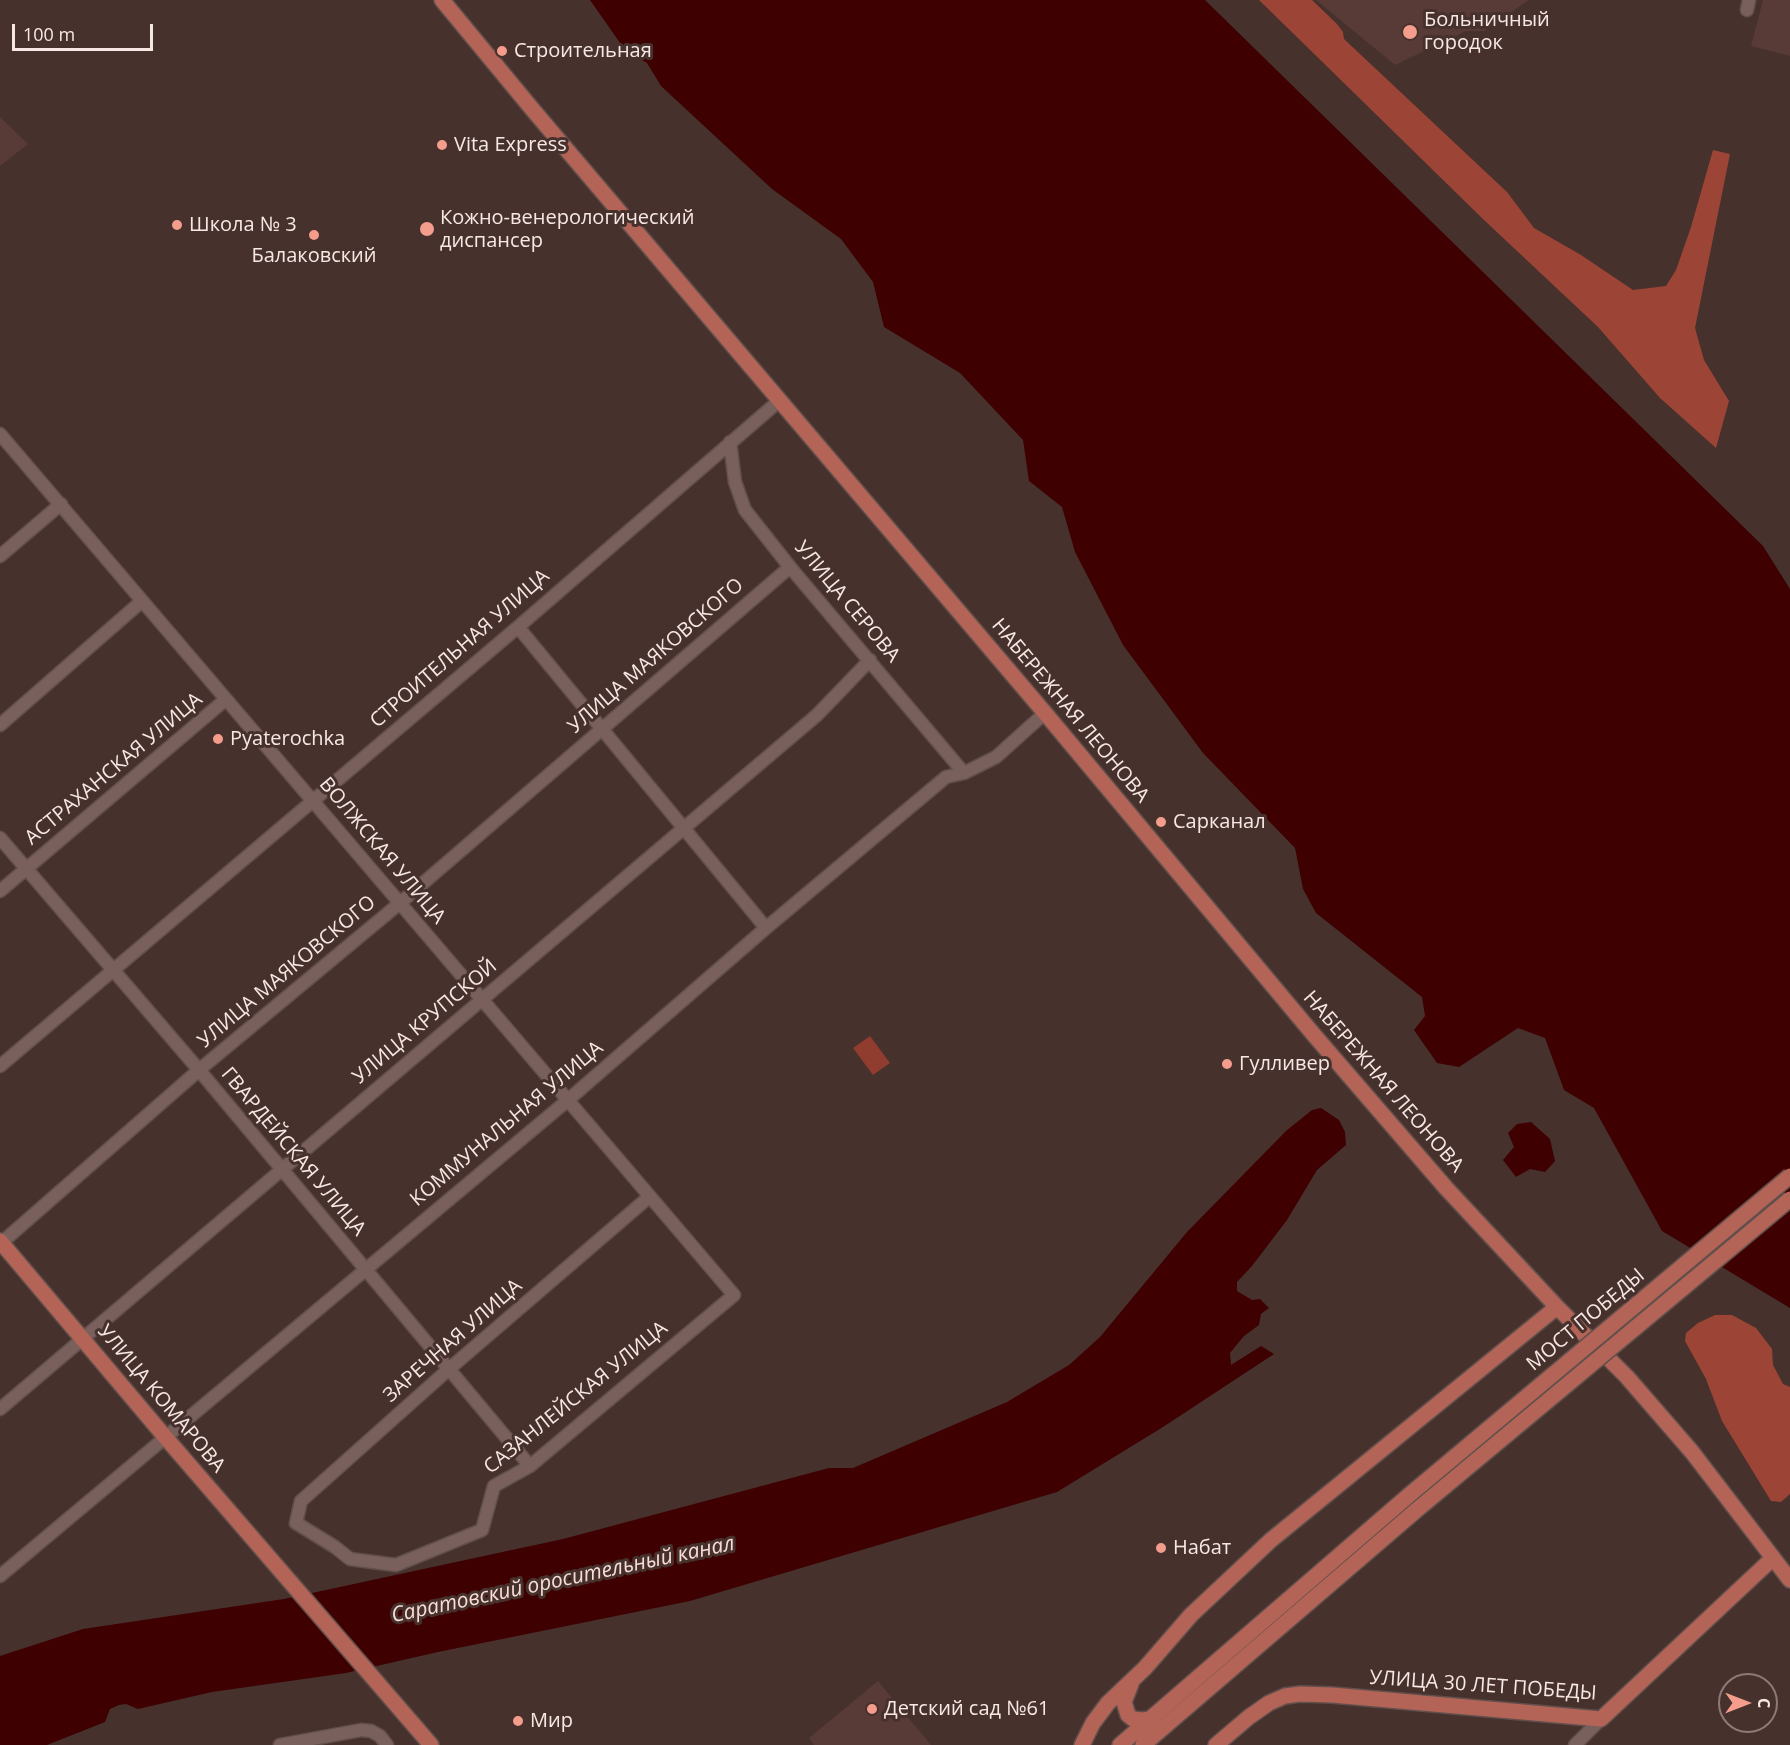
<!DOCTYPE html>
<meta charset="utf-8">
<style>
body{margin:0}
#map{position:relative;width:1790px;height:1745px;overflow:hidden;background:#47312d;font-family:"Open Sans",sans-serif}
canvas{display:block}
.north{position:absolute;left:1718px;top:1673px;width:60px;height:60px;box-sizing:border-box;background:#47312d;border:2px solid #8d7a77;border-radius:50%;rotate:90deg;font-size:16px;font-weight:700;line-height:24px;text-align:center;color:#f7e8e5}
.north::after{content:'';display:block;margin:auto;width:21px;height:27px;background:#f49d8d;clip-path:polygon(50% 0,100% 100%,50% 72%,0 100%)}
.scale{position:absolute;left:12px;top:24px;width:141px;height:27px;box-sizing:border-box;border:3px solid #f7e8e5;border-top:0;padding-left:8px;font-size:18px;line-height:21px;white-space:nowrap;color:#f7e8e5;-webkit-text-stroke:4px #47312d;paint-order:stroke}
</style>
<div id="map">
<canvas width="1790" height="1745"></canvas>
<div class="north">С</div>
<div class="scale">100 m</div>
</div>
<script>
const g = document.querySelector('canvas').getContext('2d');
g.lineJoin = 'round';
function paint(path, color) { g.fillStyle = color; g.fill(path, 'evenodd'); }
const shape = rows => new Path2D(rows.map(r => 'M' + r).join(''));
function trace(path, color, width, dash) { g.strokeStyle = color; g.lineWidth = width; g.lineCap = dash ? 'butt' : 'round'; g.setLineDash(dash || []); g.stroke(path); }
function label(font, color, halo, rows, align = 'center') {
  g.font = font + ' "Open Sans",sans-serif'; g.lineWidth = 6; g.setLineDash([]); g.textBaseline = 'middle'; g.strokeStyle = halo; g.fillStyle = color; for (const [text, x, y, turn = 0] of rows) {
    g.save(); g.translate(x, y); g.rotate((+turn || 0) * Math.PI / 180); g.textAlign = isNaN(turn) ? turn : align; if (halo) g.strokeText(text, 0, 0); g.fillText(text, 0, 0); g.restore();
  }
}
paint(shape([
 [1316,0,1529,0,1484,31,1466,31,1395,65],
 [1763,0,1790,0,1790,56,1751,46],
 [0,117,28,144,0,166],
 [878,1681,931,1745,814,1745,809,1738]
]), '#583b36');
paint(shape([
 [870,1036,890,1063,873,1075,853,1048]
]), '#903c2f');
paint(shape([
 [1259,0,1312,0,1337,24,1343,32,1344,39,1507,192,1534,228,1581,255,1633,290,1666,286,1676,270,1691,227,1713,150,1730,154,1695,328,1704,360,1729,401,1716,448,1660,398,1598,327,1484,220],
 [1715,1315,1732,1315,1756,1328,1772,1349,1773,1365,1783,1384,1790,1387,1790,1494,1781,1502,1771,1501,1722,1421,1706,1379,1685,1341,1686,1333,1698,1323]
]), '#9c4436');
paint(shape([
 [590,0,1205,0,1763,546,1790,589,1790,1308,1662,1231,1594,1108,1564,1090,1545,1038,1518,1028,1459,1067,1437,1063,1414,1030,1425,1016,1422,997,1316,913,1303,889,1295,848,1203,753,1123,645,1075,552,1062,507,1029,481,1023,440,960,373,884,327,873,282,841,239,772,189,661,86,647,63,625,50],
 [1321,1108,1339,1120,1345,1132,1346,1145,1317,1170,1287,1220,1252,1266,1237,1282,1237,1291,1252,1300,1260,1299,1269,1308,1261,1314,1259,1325,1244,1336,1230,1353,1231,1365,1261,1346,1274,1354,1163,1427,1057,1492,690,1601,438,1652,346,1673,212,1692,138,1709,126,1704,119,1705,110,1709,105,1722,47,1745,0,1745,0,1656,83,1629,284,1599,563,1539,829,1468,853,1468,1007,1402,1069,1365,1100,1337,1187,1232,1286,1131,1312,1110],
 [1531,1122,1550,1139,1555,1161,1545,1172,1530,1169,1516,1177,1503,1160,1514,1147,1508,1133,1517,1124]
]), '#3e0000');
const minor = shape([
 [1747,10,1749,0],
 [0,434,734,1295,530,1466,494,1486,482,1530,396,1565,350,1559,335,1547,296,1523,301,1501,449,1369,649,1197],
 [730,442,735,482,745,510,790,567,964,773],
 [0,556,61,504],
 [518,627,766,928],
 [0,725,142,601],
 [0,838,199,1070,530,1466],
 [0,891,225,700],
 [0,1066,518,627,780,400],
 [0,1244,199,1070,400,903,790,567],
 [0,1409,817,715,870,660],
 [0,1576,568,1100,766,928,946,777,964,773,996,757,1045,713],
 [280,1745,361,1730,371,1731,380,1736,387,1745],
 [1575,1745,1601,1719]
]);
const major = shape([
 [442,0,533,110,1045,713,1314,1035,1446,1188,1557,1307,1627,1377,1692,1452,1790,1580],
 [0,1241,166,1438,431,1745],
 [1131,1684,1124,1702,1128,1715,1133,1719,1142,1720,1152,1719],
 [1082,1745,1093,1723,1108,1703,1145,1668,1191,1615,1271,1540,1557,1307],
 [1120,1745,1408,1496],
 [1143,1745,1419,1508],
 [1216,1745,1249,1717,1269,1703,1285,1696,1300,1694,1332,1695,1601,1719,1773,1558]
]);
trace(minor, '#614f4b', 15);
trace(major, '#614f4b', 18);
trace(minor, '#79605c', 12);
trace(major, '#b36457', 15);
const majorBridge = shape([
 [1408,1496,1790,1176],
 [1419,1508,1790,1199]
]);
trace(majorBridge, '#614f4b', 18, []);
trace(majorBridge, '#b36457', 15);
for (const [x, y, r, color] of [
 [1410,32,8,"#f49d8d"],
 [502,51,6,"#f49d8d"],
 [442,145,6,"#f49d8d"],
 [177,225,6,"#f49d8d"],
 [427,229,8,"#f49d8d"],
 [314,235,6,"#f49d8d"],
 [218,739,6,"#f49d8d"],
 [1161,822,6,"#f49d8d"],
 [1227,1064,6,"#f49d8d"],
 [1161,1548,6,"#f49d8d"],
 [872,1709,6,"#f49d8d"],
 [518,1721,6,"#f49d8d"]
]) { const dot = new Path2D(); dot.arc(x, y, r, 0, 2 * Math.PI); g.fillStyle = color; g.fill(dot); trace(dot, '#47312d', 2); }
label('20px', '#f7e8e5', '#47312d', [
 ["Больничный",1424,20],
 ["городок",1424,43],
 ["Строительная",514,51],
 ["Vita Express",454,145],
 ["Кожно-венерологический",440,218],
 ["диспансер",440,241],
 ["Школа № 3",189,225],
 ["Балаковский",314,256,"center"],
 ["Pyaterochka",230,739],
 ["Сарканал",1173,822],
 ["Гулливер",1239,1064],
 ["Набат",1173,1548],
 ["Детский сад №61",884,1709],
 ["Мир",530,1721]
], 'left');
label('20px', '#f7e8e5', '#47312d', [
 ["УЛИЦА СЕРОВА",847,602,50],
 ["СТРОИТЕЛЬНАЯ УЛИЦА",460,649,-41],
 ["УЛИЦА МАЯКОВСКОГО",656,656,-41],
 ["НАБЕРЕЖНАЯ ЛЕОНОВА",1070,711,50],
 ["АСТРАХАНСКАЯ УЛИЦА",114,769,-40],
 ["ВОЛЖСКАЯ УЛИЦА",382,851,50],
 ["УЛИЦА МАЯКОВСКОГО",287,972,-40],
 ["УЛИЦА КРУПСКОЙ",425,1022,-40],
 ["НАБЕРЕЖНАЯ ЛЕОНОВА",1383,1082,49],
 ["КОММУНАЛЬНАЯ УЛИЦА",507,1124,-40],
 ["ГВАРДЕЙСКАЯ УЛИЦА",293,1152,50],
 ["МОСТ ПОБЕДЫ",1586,1320,-40],
 ["ЗАРЕЧНАЯ УЛИЦА",453,1341,-41],
 ["САЗАНЛЕЙСКАЯ УЛИЦА",576,1398,-39],
 ["УЛИЦА КОМАРОВА",161,1399,50],
 ["УЛИЦА 30 ЛЕТ ПОБЕДЫ",1483,1686,4]
]);
label('italic 21px', '#f7ddd7', '#47312d', [
 ["Саратовский оросительный канал",563,1580,-12]
]);
</script>
